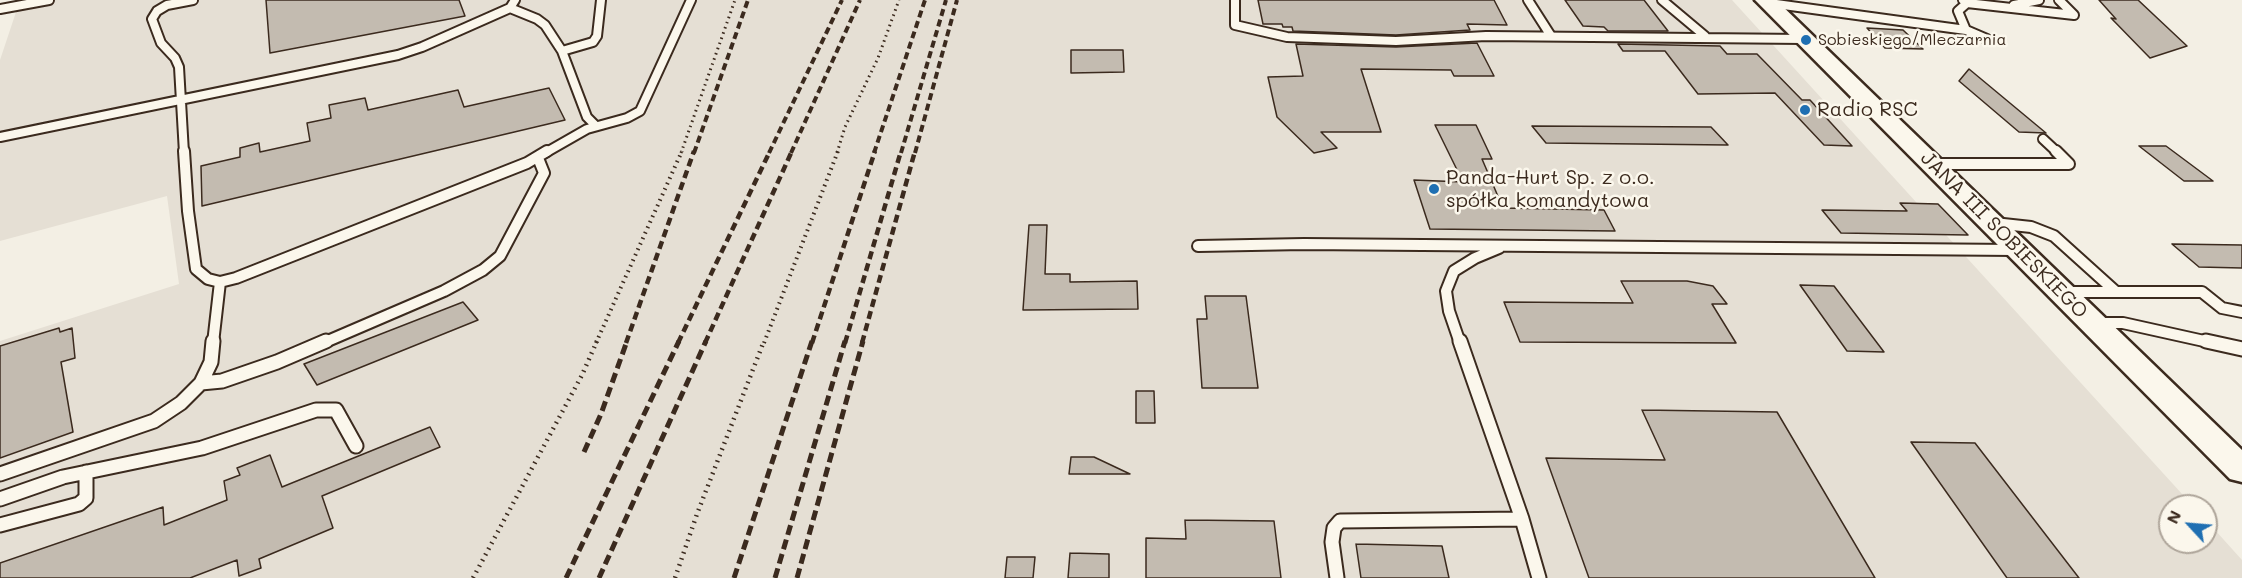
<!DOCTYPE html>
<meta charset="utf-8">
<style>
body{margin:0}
#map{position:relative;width:2242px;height:578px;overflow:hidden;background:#f3efe4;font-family:Mali,sans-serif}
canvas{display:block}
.north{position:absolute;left:2158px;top:494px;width:60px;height:60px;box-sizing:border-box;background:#fbf7ec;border:2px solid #aea59a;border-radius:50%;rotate:296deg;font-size:16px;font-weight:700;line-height:24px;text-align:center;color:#3b2a1e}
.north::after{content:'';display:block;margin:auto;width:21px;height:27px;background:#1f6fb2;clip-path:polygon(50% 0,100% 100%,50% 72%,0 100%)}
</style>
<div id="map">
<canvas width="2242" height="578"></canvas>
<div class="north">N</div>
</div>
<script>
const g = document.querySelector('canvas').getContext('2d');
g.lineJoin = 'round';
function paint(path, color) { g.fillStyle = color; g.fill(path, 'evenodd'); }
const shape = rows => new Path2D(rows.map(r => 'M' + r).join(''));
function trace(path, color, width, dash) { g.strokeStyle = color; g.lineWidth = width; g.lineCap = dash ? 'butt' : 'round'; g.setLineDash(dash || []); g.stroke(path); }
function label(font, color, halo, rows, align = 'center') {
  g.font = font + ' Mali,sans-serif'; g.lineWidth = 5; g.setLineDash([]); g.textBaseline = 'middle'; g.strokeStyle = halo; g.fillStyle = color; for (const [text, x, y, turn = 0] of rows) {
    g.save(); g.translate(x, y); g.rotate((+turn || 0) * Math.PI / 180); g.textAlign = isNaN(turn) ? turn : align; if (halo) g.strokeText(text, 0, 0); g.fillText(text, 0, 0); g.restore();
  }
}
paint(shape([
 [20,0,1732,0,2193,506,2170,506,2170,542,2206,542,2206,520,2242,560,2242,578,0,578,0,341,179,284,167,196,0,241,0,60]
]), '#e5dfd4');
const building = shape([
 [266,0,459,0,465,16,270,53,266,0],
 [1258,0,1494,0,1507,25,1467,24,1470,30,1396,35,1293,31,1292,27,1283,27,1282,24,1263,24,1258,0],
 [1565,0,1644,0,1668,31,1608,31,1604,27,1583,26,1565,0],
 [2099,0,2138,0,2187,46,2150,58,2111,18,2116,19,2099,0],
 [1867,28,1903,30,1923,49,1885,48,1867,28],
 [1477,43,1494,76,1454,76,1451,70,1361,69,1381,132,1321,132,1337,148,1314,153,1277,117,1268,77,1303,76,1296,44,1396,47,1477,43],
 [1618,44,1720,46,1727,54,1757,54,1802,100,1810,100,1852,146,1824,145,1775,93,1698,94,1665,51,1623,51,1618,44],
 [1071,50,1123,50,1124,72,1071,73,1071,50],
 [1969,69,2046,133,2019,132,1959,81,1969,69],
 [549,88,565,120,202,206,201,166,240,157,240,148,259,143,260,152,310,141,307,123,331,118,329,105,365,98,368,110,458,90,464,107,549,88],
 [1435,125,1476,125,1492,159,1482,159,1503,208,1604,210,1615,231,1430,229,1414,180,1463,182,1435,125],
 [1532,126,1711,127,1728,145,1546,143,1532,126],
 [2139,146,2166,146,2213,181,2184,181,2139,146],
 [1900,203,1938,204,1968,235,1841,233,1822,210,1907,211,1900,203],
 [1029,225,1047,225,1045,274,1070,274,1070,282,1137,281,1138,309,1023,310,1029,225],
 [2172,244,2242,245,2242,268,2199,267,2172,244],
 [1621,281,1687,281,1713,286,1727,304,1712,304,1736,343,1520,342,1504,302,1633,303,1621,281],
 [1800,285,1834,286,1884,352,1847,351,1800,285],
 [1205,296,1246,296,1258,388,1202,388,1197,319,1207,319,1205,296],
 [463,302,478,320,317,385,304,364,463,302],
 [59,328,60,332,72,328,75,358,61,362,73,432,0,458,0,346,59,328],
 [1136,391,1154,391,1155,423,1136,423,1136,391],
 [1642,410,1777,412,1875,578,1589,578,1546,458,1665,460,1642,410],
 [430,427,440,447,322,496,333,528,259,559,261,568,239,576,237,560,190,578,0,578,0,563,163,507,164,525,227,500,224,481,240,475,237,468,270,455,282,487,430,427],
 [1911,442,1975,443,2079,578,2007,578,1911,442],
 [1071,457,1094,457,1130,474,1069,474,1071,457],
 [1185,520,1274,521,1281,578,1146,578,1146,538,1186,539,1185,520],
 [1356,544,1442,546,1449,578,1361,578,1356,544],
 [1070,553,1109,554,1109,578,1068,578,1070,553],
 [1007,557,1035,557,1033,578,1005,578,1007,557]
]);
paint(building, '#c3bbb0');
trace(building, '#3b2a1e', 1.5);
const serviceFar2 = shape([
 [1235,0,1235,25,1287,37,1396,41,1486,36,1804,39],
 [1528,0,1551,36],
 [1662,0,1705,36],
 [1963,0,1967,3,1958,11,1966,30],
 [1769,3,1966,30,1987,39],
 [1967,3,2074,15,2059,0],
 [2014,5,2039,0],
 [510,8,537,19,545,25,562,51],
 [0,9,49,0],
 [596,126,587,117,562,51,593,42,597,36,601,0],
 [0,137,398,55,422,47,510,8,515,0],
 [2043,139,2058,153],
 [184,153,179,67,175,58,161,43,152,19,157,11,167,5,193,0],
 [545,153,587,129,627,118,640,111,691,0]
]);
const serviceFar1 = shape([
 [184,151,188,211,196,269,208,279,220,282,236,278,527,163,547,151],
 [1932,164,2069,164,2056,151],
 [1994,223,2031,227,2054,236,2115,291],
 [1198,246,1304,244,2015,250],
 [2065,292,2202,292,2222,308,2242,312],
 [2098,323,2123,323,2213,343],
 [213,343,220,282],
 [323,343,444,291,483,270,500,256,544,173,538,158],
 [1460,343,1449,311,1446,291,1454,271,1475,258,1499,248]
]);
const service = shape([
 [213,341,211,362,201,383,222,381,277,362,326,341],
 [1460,341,1522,519,1539,578],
 [2206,341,2242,349],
 [0,474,154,421,181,403,201,383],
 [0,499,63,477,202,448,316,410,336,410,356,446],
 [0,525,79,504,86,498,86,472],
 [1337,578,1332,542,1334,528,1340,521,1522,519]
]);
const secondary = shape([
 [1755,0,1776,0,2242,450,2242,482,2230,479,1755,0]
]);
trace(serviceFar2, '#3b2a1e', 12);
trace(serviceFar1, '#3b2a1e', 14);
trace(service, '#3b2a1e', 17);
trace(secondary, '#3b2a1e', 5);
trace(shape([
 [681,153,735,0],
 [837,153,845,127,878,58,899,0]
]), '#3b2a1e', 3, [1.5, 4]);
trace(shape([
 [596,343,682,151],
 [764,343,838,151]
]), '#3b2a1e', 4, [1.5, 4.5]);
trace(shape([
 [473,578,582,375,597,341],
 [675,578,697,514,764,341]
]), '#3b2a1e', 4.5, [1.5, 5]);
trace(serviceFar2, '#fbf7ec', 8);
trace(serviceFar1, '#fbf7ec', 10);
trace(service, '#fbf7ec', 13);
paint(secondary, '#fbf7ec');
trace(shape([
 [694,153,748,0],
 [769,153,842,0],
 [791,153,860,0],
 [874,153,925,0],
 [901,153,946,0],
 [915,153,957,0]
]), '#3b2a1e', 4, [7, 4]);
trace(shape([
 [626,343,694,151],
 [678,343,770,151],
 [705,343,792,151],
 [812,343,875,151],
 [845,343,901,151],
 [862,343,915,151]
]), '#3b2a1e', 4.5, [8, 4.5]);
trace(shape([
 [584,452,601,414,627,341],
 [566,578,679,341],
 [599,578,706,341],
 [734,578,812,341],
 [775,578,845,341],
 [797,578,863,341]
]), '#3b2a1e', 5, [10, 5]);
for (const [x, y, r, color] of [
 [1806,40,6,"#1f6fb2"],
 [1805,110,6,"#1f6fb2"],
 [1434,189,6,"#1f6fb2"]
]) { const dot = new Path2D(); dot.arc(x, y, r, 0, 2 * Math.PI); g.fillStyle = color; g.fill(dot); trace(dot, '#fbf7ec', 2); }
label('16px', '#3b2a1e', '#fbf7ec', [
 ["Sobieskiego/Mleczarnia",1818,40]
], 'left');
label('20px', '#3b2a1e', '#fbf7ec', [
 ["Radio RSC",1817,110],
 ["Panda-Hurt Sp. z o.o.",1446,178],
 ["spółka komandytowa",1446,201]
], 'left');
label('20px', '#3b2a1e', '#fbf7ec', [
 ["JANA III SOBIESKIEGO",2004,235,45]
]);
</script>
